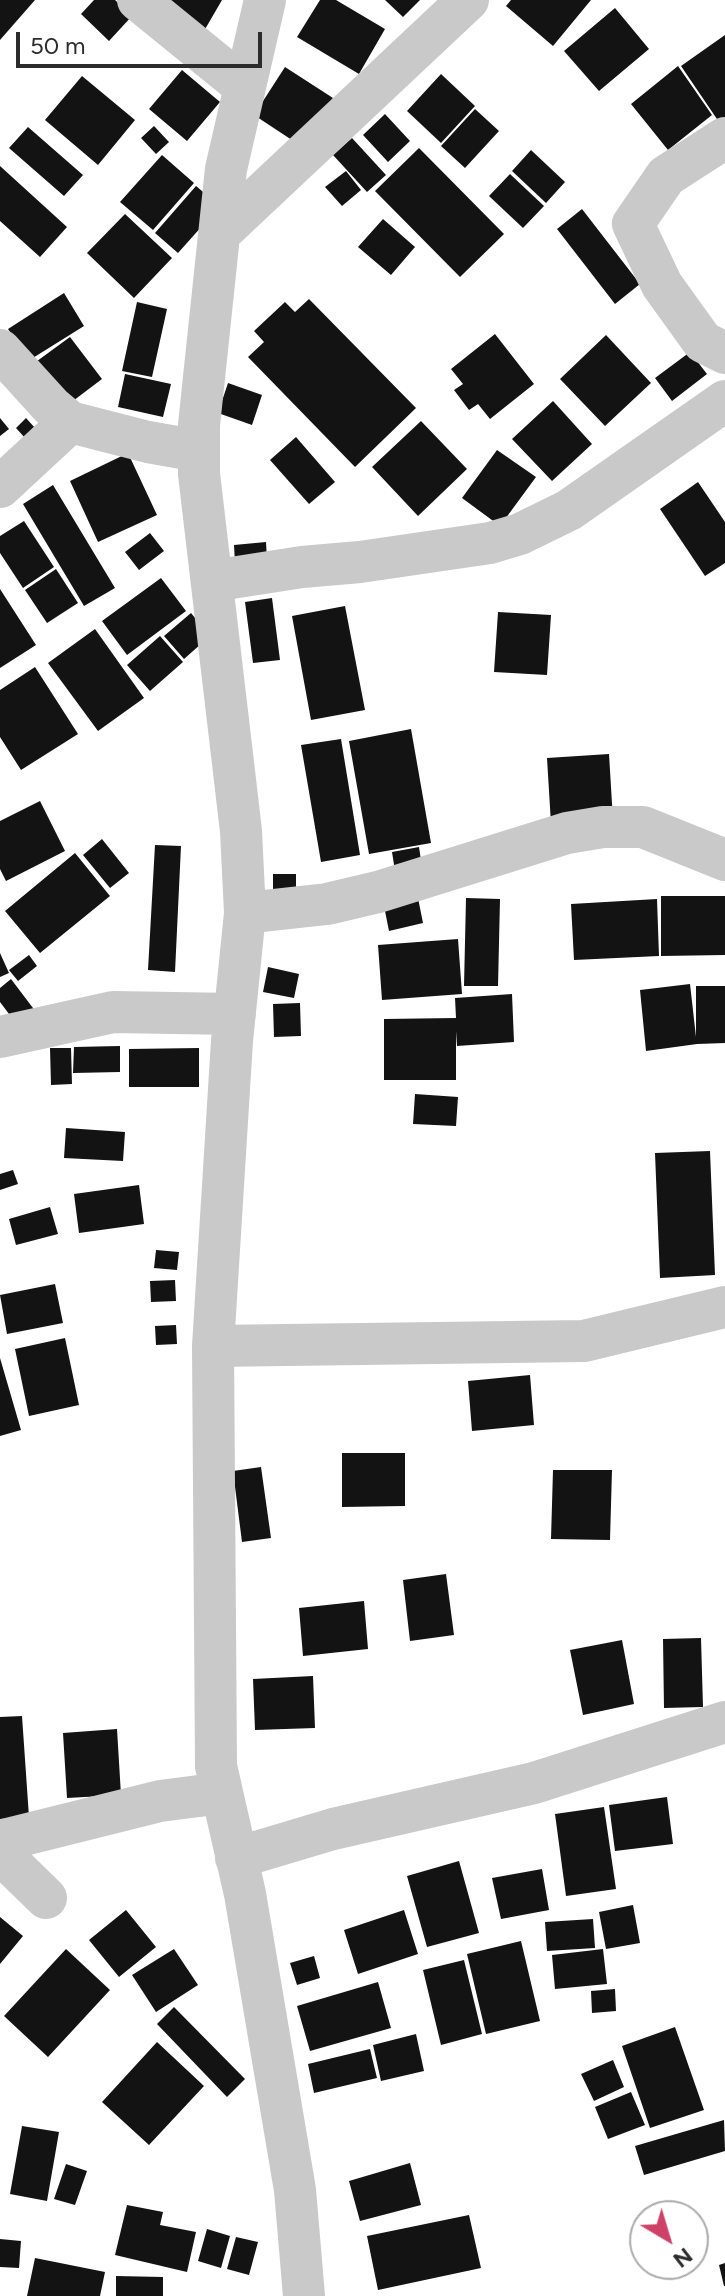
<!DOCTYPE html>
<style>
body{margin:0}
#map{position:relative;width:725px;height:2296px;overflow:hidden;background:#fff;font-family:Figtree,sans-serif}
canvas{display:block}
.north{position:absolute;left:629px;top:2200px;width:80px;height:80px;box-sizing:border-box;background:#fff;border:2px solid #ababab;border-radius:50%;rotate:142deg;font-size:22px;font-weight:700;line-height:32px;text-align:center;color:#2c2c2c}
.north::after{content:'';display:block;margin:auto;width:28px;height:36px;background:#ce4269;clip-path:polygon(50% 0,100% 100%,50% 72%,0 100%)}
.scale{position:absolute;left:16px;top:32px;width:246px;height:36px;box-sizing:border-box;border:4px solid #2c2c2c;border-top:0;padding-left:10px;font-size:24px;line-height:28px;white-space:nowrap;color:#2c2c2c;-webkit-text-stroke:6px #fff;paint-order:stroke}
</style>
<div id="map">
<canvas width="725" height="2296"></canvas>
<div class="north">N</div>
<div class="scale">50 m</div>
</div>
<script>
const g = document.querySelector('canvas').getContext('2d');
g.lineJoin = 'round';
function paint(path, color) { g.fillStyle = color; g.fill(path, 'evenodd'); }
const shape = rows => new Path2D(rows.map(r => 'M' + r).join(''));
function trace(path, color, width, dash) { g.strokeStyle = color; g.lineWidth = width; g.lineCap = dash ? 'butt' : 'round'; g.setLineDash(dash || []); g.stroke(path); }
paint(shape([
 [0,0,35,0,0,40],
 [94,0,115,0,132,16,109,41,81,14],
 [157,0,222,0,204,31],
 [320,0,336,0,385,29,359,74,297,37],
 [385,0,420,0,403,17],
 [511,0,591,0,553,46,506,6],
 [615,8,649,49,599,91,564,51],
 [725,35,725,118,719,122,681,66],
 [678,66,712,115,668,150,631,104],
 [285,67,333,98,301,146,254,115],
 [182,70,220,102,187,141,149,109],
 [441,74,475,106,441,143,407,111],
 [82,76,135,120,98,165,45,120],
 [475,109,499,131,465,168,441,146],
 [385,114,410,141,388,162,363,135],
 [154,126,169,142,156,154,141,138],
 [28,127,83,175,64,196,9,148],
 [352,138,386,175,367,192,333,155],
 [419,148,504,234,460,277,375,191],
 [531,150,565,182,546,203,512,171],
 [162,155,194,183,153,230,120,202],
 [0,166,67,227,40,257,0,221],
 [346,171,361,190,342,206,325,187],
 [510,174,544,206,523,228,489,196],
 [196,186,220,206,178,253,155,233],
 [582,209,640,284,615,304,557,229],
 [125,214,172,258,134,298,87,253],
 [383,219,415,247,391,275,358,247],
 [64,293,84,326,28,361,8,329],
 [309,299,416,408,355,467,248,357,264,342,254,331,285,302,295,312],
 [137,302,167,309,152,377,122,371],
 [495,334,534,384,490,419,478,404,469,410,454,390,463,384,451,369],
 [606,335,651,383,605,426,560,379],
 [70,337,102,379,65,407,33,364],
 [690,352,707,374,672,401,655,378],
 [125,374,171,384,163,417,118,407],
 [228,383,262,395,252,425,218,413],
 [553,401,592,444,552,481,512,439],
 [0,418,9,429,0,436],
 [26,418,35,428,25,438,16,428],
 [421,421,467,469,418,516,372,467],
 [296,437,335,482,309,504,270,460],
 [497,450,536,477,500,526,462,498],
 [128,453,157,515,98,542,70,481],
 [698,482,725,522,725,563,705,576,660,509],
 [53,485,115,588,84,606,23,504],
 [24,521,54,567,23,588,0,553,0,536],
 [150,533,164,551,139,570,125,552],
 [266,542,267,560,235,563,234,545],
 [56,569,78,603,47,623,25,590],
 [161,578,186,611,127,655,102,621],
 [0,589,36,645,0,668],
 [272,598,280,660,253,663,245,602],
 [345,606,365,710,311,720,292,616],
 [498,612,551,615,547,675,494,672],
 [191,613,210,636,184,659,164,636],
 [95,629,144,698,98,731,48,663],
 [160,636,183,662,150,691,127,665],
 [35,667,78,734,21,770,0,737,0,690],
 [411,729,431,843,369,854,349,741],
 [341,739,360,855,321,862,301,745],
 [609,754,613,820,551,824,547,758],
 [40,801,65,851,6,881,0,869,0,821],
 [102,839,129,873,110,888,83,855],
 [155,845,181,846,175,972,148,970],
 [419,847,422,867,395,871,392,852],
 [75,853,110,896,40,953,5,911],
 [273,874,296,874,296,891,273,892],
 [417,893,423,923,389,931,383,901],
 [661,896,725,896,725,955,661,956],
 [466,898,500,899,498,986,464,986],
 [657,899,659,956,574,960,571,904],
 [458,939,462,994,382,1000,378,945],
 [0,953,9,973,0,977],
 [29,955,37,966,18,981,9,970],
 [268,967,299,974,294,998,263,992],
 [11,979,36,1012,18,1026,0,1002,0,988],
 [690,984,696,1037,696,986,725,986,725,1043,697,1044,646,1051,640,990],
 [512,994,514,1042,457,1046,456,1031,456,1080,384,1080,384,1019,456,1018,455,998],
 [300,1003,301,1036,274,1037,273,1004],
 [120,1046,120,1072,73,1073,74,1047],
 [50,1048,71,1048,72,1084,51,1085],
 [199,1048,199,1087,129,1087,129,1049],
 [415,1094,458,1097,456,1126,413,1124],
 [66,1128,125,1132,123,1161,64,1158],
 [710,1151,715,1275,660,1278,655,1153],
 [13,1170,18,1184,0,1190,0,1174],
 [139,1185,144,1224,79,1233,74,1194],
 [50,1207,58,1234,16,1245,9,1219],
 [156,1250,179,1252,177,1270,154,1268],
 [175,1280,176,1301,151,1302,150,1281],
 [55,1284,63,1323,7,1334,0,1295],
 [176,1325,177,1344,156,1345,155,1326],
 [65,1338,79,1405,29,1416,15,1349],
 [0,1358,21,1430,0,1436],
 [530,1375,534,1425,472,1431,468,1381],
 [342,1453,405,1453,405,1506,342,1507],
 [261,1467,271,1538,242,1542,233,1471],
 [553,1470,612,1470,610,1540,551,1539],
 [446,1574,454,1635,410,1641,403,1580],
 [364,1601,368,1649,303,1656,299,1608],
 [701,1638,703,1707,664,1708,663,1639],
 [622,1640,634,1704,583,1715,570,1650],
 [313,1676,315,1728,255,1730,253,1679],
 [22,1716,29,1817,0,1819,0,1717],
 [117,1729,121,1795,67,1798,63,1733],
 [667,1797,673,1844,615,1851,609,1805],
 [604,1807,616,1889,566,1896,555,1814],
 [459,1861,479,1933,427,1947,407,1876],
 [542,1869,549,1910,501,1919,492,1878],
 [633,1905,640,1943,606,1949,599,1912],
 [126,1910,156,1947,119,1977,89,1940],
 [404,1910,418,1954,358,1974,344,1930],
 [0,1917,23,1936,0,1964],
 [593,1919,595,1948,547,1951,545,1922],
 [521,1941,540,2021,486,2034,467,1954],
 [66,1949,110,1990,48,2057,4,2016],
 [174,1949,198,1985,156,2012,132,1975],
 [603,1949,607,1984,555,1989,552,1955],
 [314,1956,320,1978,297,1985,290,1963],
 [464,1960,482,2034,441,2045,423,1970],
 [378,1982,391,2028,310,2051,297,2006],
 [615,1989,616,2011,592,2013,591,1991],
 [174,2007,245,2079,227,2097,157,2024],
 [675,2027,704,2110,650,2128,622,2046],
 [416,2034,424,2071,381,2081,373,2045],
 [157,2042,204,2086,149,2145,102,2102],
 [370,2049,377,2078,314,2093,308,2064],
 [613,2060,624,2087,594,2101,581,2074],
 [631,2092,645,2125,608,2139,595,2107],
 [724,2120,725,2151,644,2175,635,2146],
 [22,2126,59,2132,47,2201,10,2194],
 [410,2163,421,2205,360,2221,349,2181],
 [66,2164,87,2171,75,2205,54,2199],
 [127,2205,163,2212,160,2225,196,2232,187,2272,115,2255],
 [469,2215,481,2268,378,2290,367,2236],
 [207,2229,230,2236,221,2268,198,2261],
 [236,2237,258,2242,249,2275,227,2269],
 [0,2239,21,2241,19,2268,0,2267],
 [35,2258,105,2272,100,2296,27,2296],
 [725,2263,725,2286,724,2286,719,2265],
 [116,2276,163,2277,163,2296,116,2296]
]), '#131313');
trace(shape([
 [138,0,245,87],
 [265,0,226,169,199,425,199,474,241,831,245,913,232,1041,213,1346,216,1766,245,1894,295,2190,304,2296],
 [725,138,666,176,633,224,662,285,703,342,725,353],
 [220,233,468,0],
 [0,350,51,406,70,422,148,442,199,451],
 [0,487,70,422],
 [212,581,302,567,360,562,490,543,520,534,569,510,725,401],
 [245,913,327,904,378,892,567,833,603,827,643,827,725,860],
 [0,1037,113,1012,235,1014],
 [213,1346,584,1341,725,1307],
 [0,1841,160,1801,222,1793],
 [0,1853,46,1898],
 [236,1858,333,1829,534,1783,725,1722]
]), '#c9c9c9', 42);
</script>
